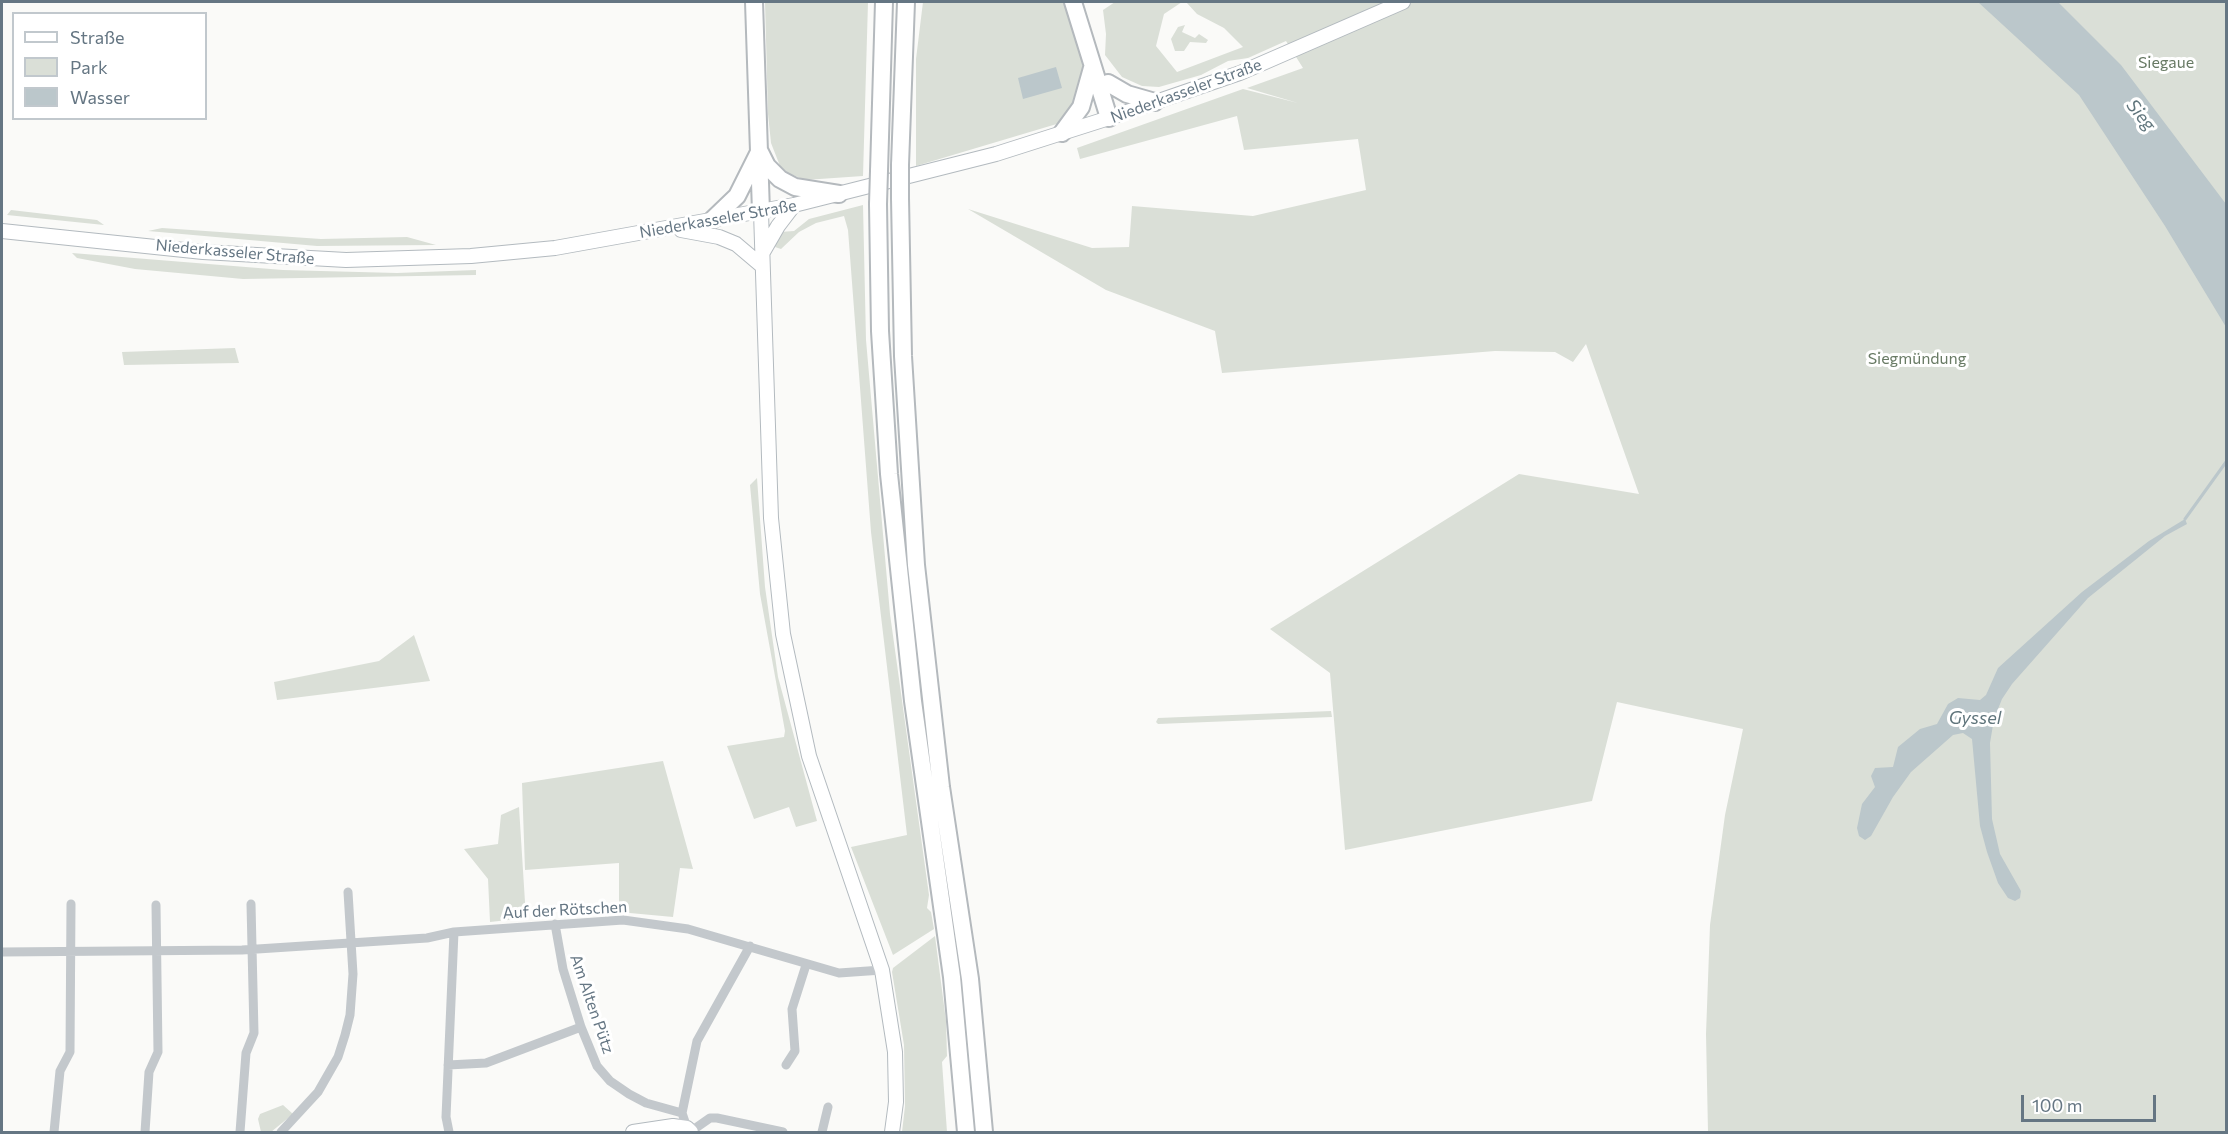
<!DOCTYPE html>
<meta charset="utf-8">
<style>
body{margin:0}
#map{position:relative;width:2228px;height:1134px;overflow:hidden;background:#fafaf8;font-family:Commissioner,sans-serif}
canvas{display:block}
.frame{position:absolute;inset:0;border:3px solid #657683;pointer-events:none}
.legend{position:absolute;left:12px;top:12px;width:195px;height:108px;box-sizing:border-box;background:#fff;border:2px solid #c1c8cd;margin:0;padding:8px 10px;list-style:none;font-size:18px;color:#657683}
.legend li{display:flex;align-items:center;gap:12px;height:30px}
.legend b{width:30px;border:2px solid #c1c8cd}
.scale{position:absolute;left:2021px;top:1095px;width:135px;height:27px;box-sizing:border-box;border:3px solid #657683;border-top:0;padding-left:8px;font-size:18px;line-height:21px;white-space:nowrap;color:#657683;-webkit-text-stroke:4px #fff;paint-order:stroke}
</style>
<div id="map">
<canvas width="2228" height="1134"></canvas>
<div class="frame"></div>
<ul class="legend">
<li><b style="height:8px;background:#fff"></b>Straße</li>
<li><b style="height:16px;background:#dadfd7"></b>Park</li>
<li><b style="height:16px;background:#bbc7cb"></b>Wasser</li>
</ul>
<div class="scale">100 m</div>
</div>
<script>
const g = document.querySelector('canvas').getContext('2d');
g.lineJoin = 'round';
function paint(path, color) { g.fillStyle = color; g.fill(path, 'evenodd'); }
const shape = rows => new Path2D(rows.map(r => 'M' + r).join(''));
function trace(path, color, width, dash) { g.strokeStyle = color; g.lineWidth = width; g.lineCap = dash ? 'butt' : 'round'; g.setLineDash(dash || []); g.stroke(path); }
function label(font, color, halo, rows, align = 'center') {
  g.font = font + ' Commissioner,sans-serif'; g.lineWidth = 6; g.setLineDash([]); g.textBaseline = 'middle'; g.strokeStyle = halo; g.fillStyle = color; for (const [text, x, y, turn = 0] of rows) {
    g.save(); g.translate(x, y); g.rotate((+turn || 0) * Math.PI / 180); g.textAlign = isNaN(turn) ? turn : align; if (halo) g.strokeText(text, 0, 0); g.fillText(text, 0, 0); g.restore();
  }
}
paint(shape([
 [765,2,868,2,863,176,805,180,788,173,780,166,771,143,768,114],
 [923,2,1064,2,1080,50,1085,77,1082,91,1060,123,916,166,916,59],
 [1115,2,1182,2,1164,14,1156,46,1177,72,1243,47,1224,28,1197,14,1186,2,2008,2,2226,268,2226,1132,1708,1132,1706,1034,1710,925,1725,815,1743,729,1617,702,1592,801,1345,850,1330,673,1270,629,1519,474,1639,494,1586,344,1573,362,1555,352,1495,351,1222,373,1215,331,1106,290,968,209,1092,248,1129,247,1132,206,1253,216,1366,190,1358,139,1244,150,1237,116,1080,159,1077,148,1243,89,1298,103,1247,88,1303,68,1286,41,1248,58,1228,61,1201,75,1159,87,1142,86,1122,77,1105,55,1106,34,1103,10],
 [2018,2,2226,2,2226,259],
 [1185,25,1182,32,1195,38,1199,34,1208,40,1206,43,1190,42,1184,51,1175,51,1171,39,1178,27],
 [863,205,866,340,890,614,929,895,927,908,931,912,934,929,893,955,851,847,907,835,871,532,848,230,844,216,816,223,799,232,781,249,775,247,780,232,794,231,809,219],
 [11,210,97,220,104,225,7,215],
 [162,228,321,239,407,237,436,245,317,246,148,231],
 [72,253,283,270,397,273,476,270,476,275,243,279,135,269,77,258],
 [235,348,239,363,124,365,122,352],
 [757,478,765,587,778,677,817,821,796,827,789,807,754,819,727,746,784,737,785,731,760,594,750,485],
 [414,635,430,681,277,700,274,682,379,661],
 [1331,711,1332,717,1158,724,1156,722,1158,718],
 [663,761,693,869,680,868,673,917,619,912,619,863,525,870,522,783],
 [519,807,526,918,490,922,488,879,464,849,498,844,501,815],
 [935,936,946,1021,947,1056,942,1062,947,1132,902,1132,905,1106,904,1045,892,972,893,968],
 [283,1105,293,1114,271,1132,261,1132,258,1119,260,1114]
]), '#dadfd7');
paint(shape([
 [1978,2,2058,2,2121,65,2226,204,2226,327,2165,226,2079,95],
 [1056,67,1062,88,1023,99,1018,78],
 [2185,519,2187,524,2165,536,2088,598,2012,684,2002,699,1994,719,1990,743,1992,819,2000,854,2021,891,2020,898,2015,901,2008,898,1998,883,1987,852,1980,826,1972,739,1963,733,1953,735,1911,772,1893,797,1871,836,1865,840,1859,836,1857,828,1862,804,1875,787,1871,776,1875,768,1893,767,1898,747,1920,729,1937,724,1948,704,1958,698,1980,700,1986,695,1998,668,2082,592,2149,541]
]), '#bbc7cb');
trace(shape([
 [2185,519,2226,462]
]), '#bbc7cb', 3);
const secondary = shape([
 [761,212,771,518,783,634,809,756,882,970,895,1052,896,1102,892,1132],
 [681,230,719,237,736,244,762,266],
 [2,231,203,252,346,260,471,256,555,248,794,205,996,154,1109,118,1240,73,1403,2],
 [763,252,778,226,794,205],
 [633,1132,673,1126,687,1128,691,1132]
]);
const highway = shape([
 [754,2,761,212],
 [1073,2,1109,118],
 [1108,83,1127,94,1155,102],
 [1062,133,1081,107,1092,68],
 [760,152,767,166,780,179,795,187,839,194],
 [900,165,906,2],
 [879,171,884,2],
 [900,198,903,356,916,565,941,787,970,979,984,1132],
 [878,204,880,331,889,474,913,701,952,977,966,1132],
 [712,220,737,196,758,154]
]);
trace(secondary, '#b3babf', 16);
trace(highway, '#b4b9bd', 20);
trace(shape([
 [555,924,563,969,581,1027,597,1066,610,1081,629,1094,646,1103,682,1113],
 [2,952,242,950,427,938,454,932,623,920,688,929,839,973,882,970],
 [448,1065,486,1063,581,1027],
 [786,1065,795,1051,792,1009,806,965],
 [687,1128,682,1113,697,1041,750,946],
 [54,1132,60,1071,70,1052,71,904],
 [145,1132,149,1072,158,1052,156,905],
 [240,1132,246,1053,254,1033,251,904],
 [281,1132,318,1092,338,1057,345,1035,350,1015,353,974,348,892],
 [449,1132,446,1117,454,932],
 [690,1132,710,1118,717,1118,783,1132],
 [822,1132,828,1107]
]), '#c3c8cc', 9);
trace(secondary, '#fff', 14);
trace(highway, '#fff', 16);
const highwayBridge = shape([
 [900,198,900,165],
 [878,204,879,171]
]);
trace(highwayBridge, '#b4b9bd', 20, []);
trace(highwayBridge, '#fff', 16);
label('16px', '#687a64', '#fff', [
 ["Siegaue",2166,63],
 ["Siegmündung",1917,359]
]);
label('16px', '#657683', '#fff', [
 ["Niederkasseler Straße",1186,91,-20],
 ["Niederkasseler Straße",718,219,-10],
 ["Niederkasseler Straße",235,252,5],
 ["Auf der Rötschen",565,910,-3],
 ["Am Alten Pütz",592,1004,71]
]);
label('italic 18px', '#60757c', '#fff', [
 ["Sieg",2141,115,51],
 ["Gyssel",1975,718]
]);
</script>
